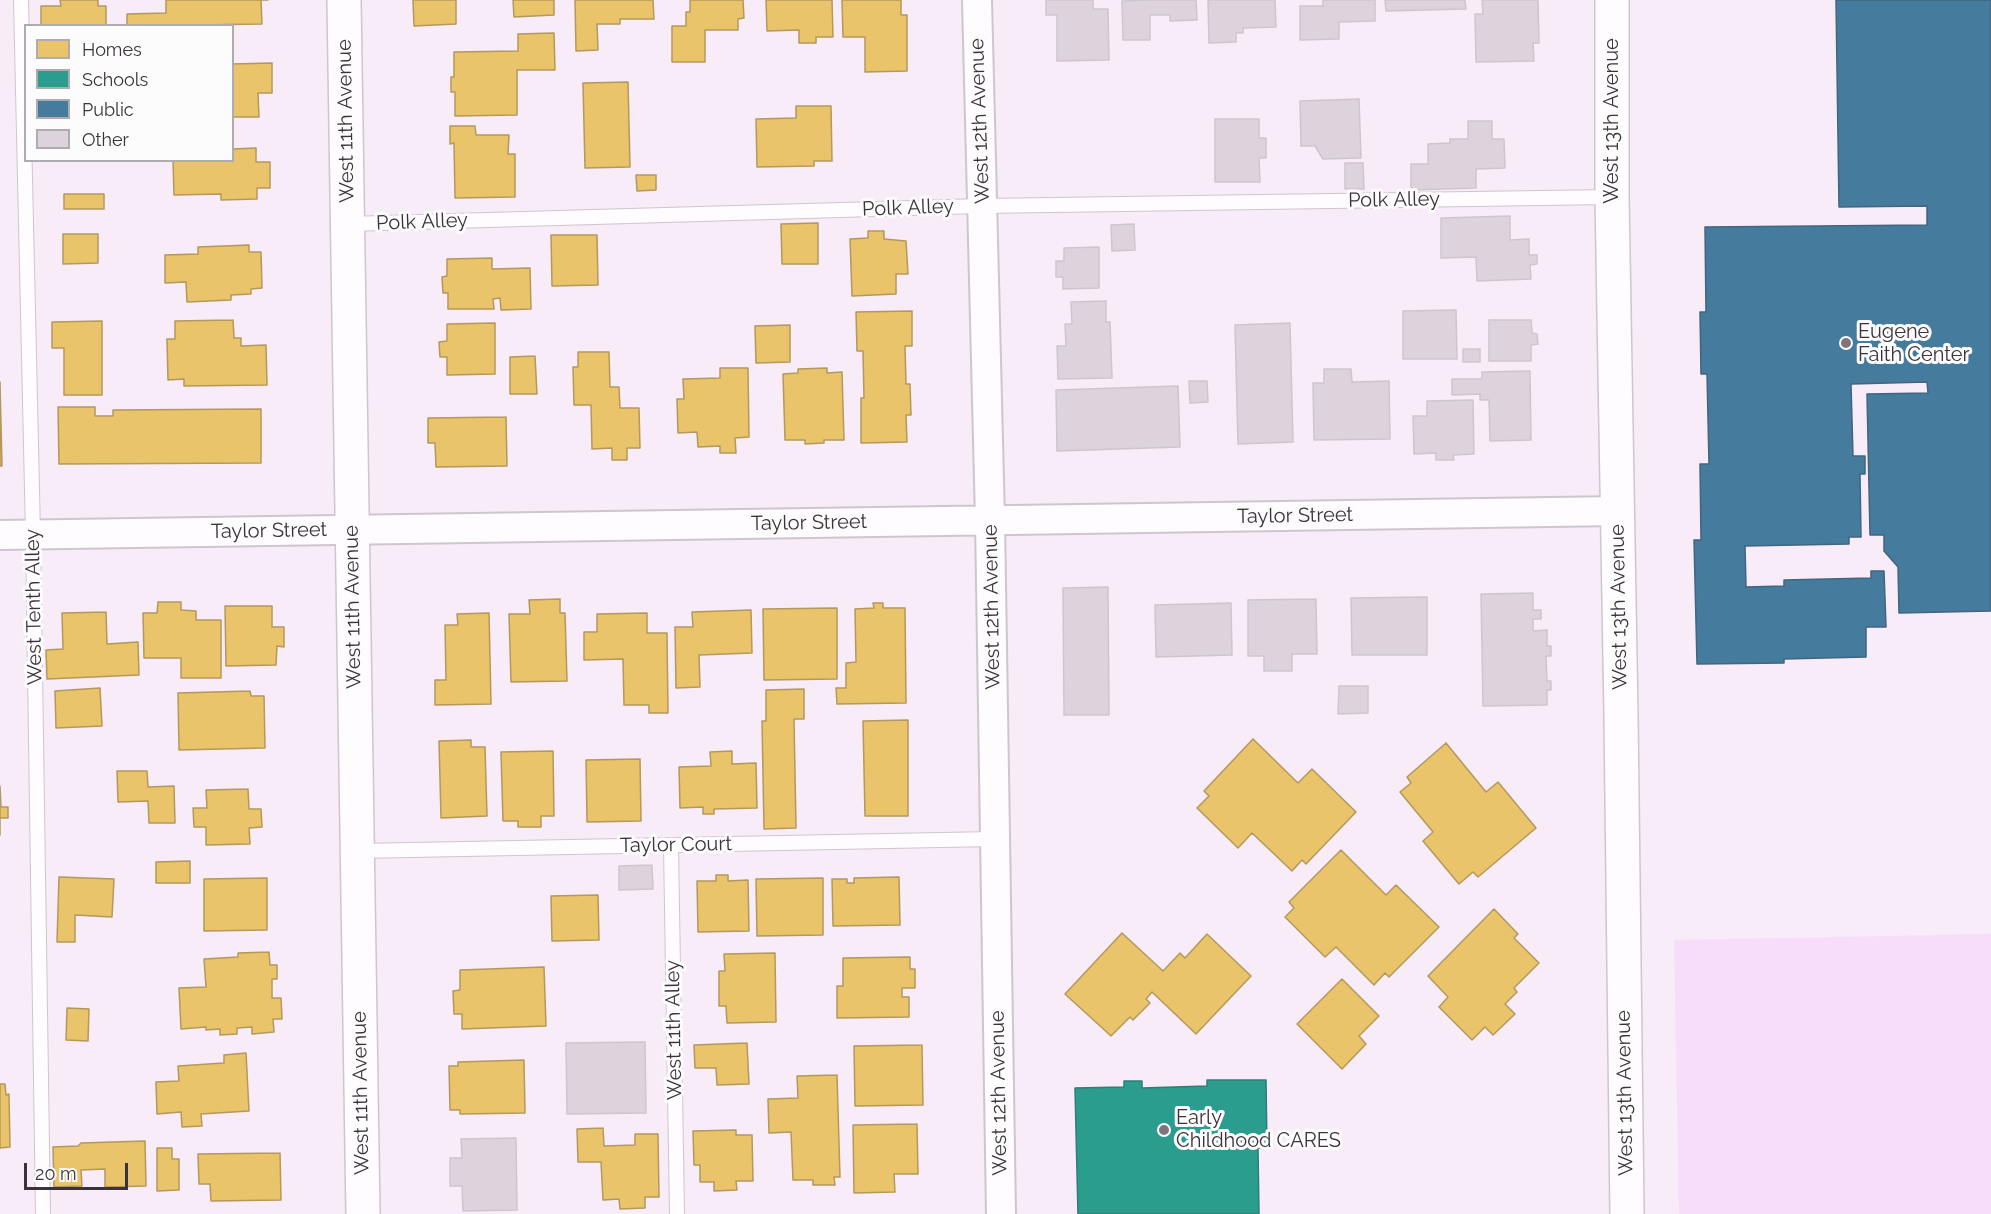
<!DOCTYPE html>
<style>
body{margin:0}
#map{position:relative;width:1991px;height:1214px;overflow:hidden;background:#f7ecf8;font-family:Raleway,sans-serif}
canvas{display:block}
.legend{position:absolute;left:24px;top:24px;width:210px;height:138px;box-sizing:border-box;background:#fcfcfc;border:2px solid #afacaf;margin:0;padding:8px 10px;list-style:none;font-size:18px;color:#3b333b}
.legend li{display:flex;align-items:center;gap:12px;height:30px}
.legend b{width:30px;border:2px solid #afacaf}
.scale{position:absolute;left:24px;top:1163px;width:104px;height:27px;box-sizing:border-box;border:3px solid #3b333b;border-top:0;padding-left:8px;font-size:18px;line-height:21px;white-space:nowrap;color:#3b333b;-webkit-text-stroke:4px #fcfcfc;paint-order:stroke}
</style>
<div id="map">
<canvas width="1991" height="1214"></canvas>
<ul class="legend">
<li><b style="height:16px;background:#e9c46a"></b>Homes</li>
<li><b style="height:16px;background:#2a9d8f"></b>Schools</li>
<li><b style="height:16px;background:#457b9d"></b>Public</li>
<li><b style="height:16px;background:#dcd3dd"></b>Other</li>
</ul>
<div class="scale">20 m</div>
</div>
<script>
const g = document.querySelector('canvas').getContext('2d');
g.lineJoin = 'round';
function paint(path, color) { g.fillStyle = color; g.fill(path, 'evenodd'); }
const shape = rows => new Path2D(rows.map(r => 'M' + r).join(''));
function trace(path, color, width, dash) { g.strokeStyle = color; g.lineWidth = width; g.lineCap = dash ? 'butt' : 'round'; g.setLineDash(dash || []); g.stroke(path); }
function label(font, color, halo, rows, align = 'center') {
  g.font = font + ' Raleway,sans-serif'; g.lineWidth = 6; g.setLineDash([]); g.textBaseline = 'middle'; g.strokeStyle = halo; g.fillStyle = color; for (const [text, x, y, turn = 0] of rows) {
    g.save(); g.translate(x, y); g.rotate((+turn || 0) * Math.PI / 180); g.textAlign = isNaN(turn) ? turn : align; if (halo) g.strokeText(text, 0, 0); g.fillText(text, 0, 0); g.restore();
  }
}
paint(shape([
 [1991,934,1991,1214,1679,1214,1674,940]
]), '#f8ddfa');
const homes = shape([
 [60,0,98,0,98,6,106,6,106,26,41,26,41,6,61,6,60,0],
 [166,0,268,0,261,0,262,24,127,26,127,14,166,13,166,0],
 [413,0,456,0,456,24,414,26,413,0],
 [513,0,554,0,554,15,514,17,513,0],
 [575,0,653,0,654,19,620,19,620,24,597,24,598,50,576,51,575,0],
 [690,0,743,0,744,18,738,19,738,30,705,30,705,62,672,62,672,26,686,26,686,12,690,12,690,0],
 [766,0,832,0,833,37,816,37,816,43,799,43,799,30,767,31,766,0],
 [842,0,901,0,901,15,907,15,907,71,865,72,865,37,843,37,842,0],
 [554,33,555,70,517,70,517,115,455,116,455,92,451,92,451,77,454,77,454,52,518,51,518,34,554,33],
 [272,63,272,93,258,93,259,117,232,117,232,64,272,63],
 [628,82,630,167,585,168,583,83,628,82],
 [796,106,831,106,832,161,814,161,814,166,757,167,756,119,796,118,796,106],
 [450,126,475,126,476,135,509,135,508,154,515,154,515,197,455,198,454,143,450,144,450,126],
 [256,148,256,162,270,162,270,188,257,188,257,199,221,200,221,194,174,195,173,160,232,160,232,149,256,148],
 [636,175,656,175,656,190,637,191,636,175],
 [64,194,104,194,104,209,64,209,64,194],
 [818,223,818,264,782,264,781,224,818,223],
 [868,231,884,231,884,239,906,241,908,274,896,274,896,294,852,296,850,239,868,238,868,231],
 [63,234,98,234,98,263,63,264,63,234],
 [551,235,597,235,598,285,552,286,551,235],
 [249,245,249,252,261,252,262,288,251,289,251,294,231,295,231,300,187,302,186,282,165,283,165,255,198,254,198,247,249,245],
 [492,258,492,269,530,268,531,309,501,310,500,298,493,299,494,309,448,309,448,293,443,293,442,277,447,276,447,259,492,258],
 [912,311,912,346,905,346,906,384,910,384,911,415,906,415,907,442,861,443,861,398,864,398,863,351,857,351,856,312,912,311],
 [233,320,234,338,241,338,241,346,266,345,267,385,184,386,184,379,168,380,167,339,175,339,175,321,233,320],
 [102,321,102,395,64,395,64,348,52,348,52,322,102,321],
 [495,323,495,374,447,375,447,357,440,357,439,342,447,341,447,324,495,323],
 [790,325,790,362,756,363,755,326,790,325],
 [578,352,609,352,610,387,619,387,620,408,639,408,640,448,627,448,627,460,612,460,612,448,592,449,591,405,574,405,573,367,578,367,578,352],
 [535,356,537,394,510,394,510,357,535,356],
 [720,368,748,368,749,437,735,438,736,453,720,453,720,446,698,447,697,432,678,433,677,399,684,399,683,379,720,378,720,368],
 [827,368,827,373,842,372,844,440,824,440,824,443,805,444,805,440,785,440,783,374,798,373,798,369,827,368],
 [0,382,2,466,0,466,0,382],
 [58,407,95,407,95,416,113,416,113,410,261,409,261,463,59,464,58,407],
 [506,417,507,466,436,467,435,443,428,443,428,418,506,417],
 [560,599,560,613,565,613,567,681,511,682,509,614,530,614,529,600,560,599],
 [158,602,181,602,181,610,196,611,196,620,221,620,221,678,181,678,181,658,144,658,143,613,157,613,158,602],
 [873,603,883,603,883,608,905,608,906,703,837,704,836,688,846,688,846,663,856,662,855,609,874,608,873,603],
 [225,606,272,606,272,627,284,627,284,647,277,646,276,665,226,666,225,606],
 [837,608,837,679,764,680,763,609,837,608],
 [751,610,752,653,699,655,700,687,676,688,675,627,693,627,692,612,751,610],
 [106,612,107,644,138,642,139,675,47,679,46,650,63,649,62,613,106,612],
 [489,613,491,704,435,705,435,680,446,680,445,625,458,625,457,614,489,613],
 [647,613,647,633,667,633,668,713,649,713,649,705,624,705,623,659,584,660,584,632,597,632,597,614,647,613],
 [100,688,102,726,56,728,55,691,100,688],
 [804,689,804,719,794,719,796,828,764,829,762,721,766,721,766,690,804,689],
 [250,691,251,696,264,696,265,748,179,750,178,693,250,691],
 [908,720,908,816,865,816,863,721,908,720],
 [1253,739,1298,783,1312,769,1356,812,1306,864,1302,860,1292,871,1252,833,1238,848,1197,808,1209,796,1204,791,1253,739],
 [471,740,471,747,485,747,487,816,441,818,439,741,471,740],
 [1446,743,1486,792,1498,782,1536,828,1478,877,1473,872,1459,884,1423,841,1433,832,1400,792,1411,783,1407,777,1446,743],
 [553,751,554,816,541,816,541,827,518,827,518,821,503,821,501,752,553,751],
 [732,751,732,764,756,763,757,808,714,809,714,814,703,814,703,807,680,808,679,767,711,766,710,752,732,751],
 [640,759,641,821,587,822,586,760,640,759],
 [117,771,147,771,148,787,174,786,175,823,149,823,148,801,118,802,117,771],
 [0,786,1,807,8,807,8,818,0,818,0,835,0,786],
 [248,789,249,809,261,809,262,827,249,828,250,844,206,845,206,827,194,827,193,808,207,808,206,790,248,789],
 [1341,850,1386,895,1396,885,1439,927,1389,977,1385,973,1374,985,1336,947,1325,957,1285,917,1294,908,1289,902,1341,850],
 [190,861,190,883,156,883,156,862,190,861],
 [716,875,728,875,728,881,748,880,749,931,698,932,697,881,716,881,716,875],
 [59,877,114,879,112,917,75,915,75,942,57,942,59,877],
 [899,877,900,925,833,926,832,879,847,879,847,883,854,883,854,878,899,877],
 [267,878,267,930,204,931,204,879,267,878],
 [823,878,823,935,757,936,756,879,823,878],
 [598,895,599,940,552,941,551,896,598,895],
 [1494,909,1518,934,1514,938,1539,963,1514,988,1517,992,1505,1004,1515,1014,1493,1035,1485,1027,1472,1040,1439,1007,1448,997,1428,976,1494,909],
 [1122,933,1163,971,1180,953,1185,958,1207,934,1251,976,1196,1034,1152,992,1146,999,1150,1003,1133,1020,1130,1017,1111,1036,1065,994,1122,933],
 [269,952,270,965,277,965,277,979,272,979,272,998,281,998,282,1019,273,1019,274,1032,252,1034,252,1027,237,1028,237,1034,220,1035,220,1029,206,1030,206,1027,181,1029,179,988,206,987,204,959,238,957,238,953,269,952],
 [775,953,776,1022,727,1023,726,1006,719,1006,719,971,725,971,724,954,775,953],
 [910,957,910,969,915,969,915,988,902,988,902,997,909,997,909,1017,837,1018,837,986,843,986,843,958,910,957],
 [544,967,546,1026,462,1029,462,1014,454,1014,453,991,460,990,460,970,544,967],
 [1342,979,1379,1016,1359,1036,1366,1044,1342,1069,1297,1024,1342,979],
 [67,1008,89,1009,88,1041,66,1040,67,1008],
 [747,1043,749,1084,717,1085,716,1068,695,1068,694,1045,747,1043],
 [922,1045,923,1105,855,1106,854,1046,922,1045],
 [246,1053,249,1111,201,1114,202,1126,182,1127,181,1112,157,1114,156,1082,179,1081,178,1066,224,1063,224,1055,246,1053],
 [524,1060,525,1113,460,1114,460,1110,450,1110,449,1066,458,1066,458,1062,524,1060],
 [837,1075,840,1177,834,1177,835,1185,813,1185,813,1180,793,1180,791,1132,769,1133,768,1099,798,1098,797,1076,837,1075],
 [0,1084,5,1084,6,1095,9,1094,10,1147,0,1148,0,1084],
 [917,1124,918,1174,894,1174,895,1192,854,1193,853,1125,917,1124],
 [603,1128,604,1146,635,1145,635,1134,658,1134,659,1197,645,1197,645,1208,620,1209,619,1199,603,1200,601,1162,578,1162,577,1129,603,1128],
 [736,1130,736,1135,752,1135,753,1181,736,1181,737,1190,714,1191,714,1182,700,1182,700,1165,694,1165,693,1131,736,1130],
 [145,1141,146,1186,105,1187,105,1169,81,1170,82,1186,54,1187,53,1147,78,1146,81,1143,145,1141],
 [157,1148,172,1148,172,1159,179,1159,179,1190,157,1191,157,1148],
 [280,1153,281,1200,211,1201,210,1184,199,1184,198,1154,280,1153]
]);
paint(homes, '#e9c46a');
trace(homes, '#b5985c', 1.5);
const schools = shape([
 [1207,1080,1266,1080,1267,1147,1258,1148,1259,1214,1078,1214,1075,1088,1124,1087,1124,1081,1142,1081,1142,1088,1207,1086,1207,1080]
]);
paint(schools, '#2a9d8f');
trace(schools, '#2f7d76', 1.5);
const public = shape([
 [1836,0,1991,0,1991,611,1899,613,1898,567,1884,551,1884,535,1870,535,1867,394,1928,393,1927,382,1851,384,1853,456,1865,456,1865,474,1860,474,1861,537,1849,537,1849,544,1745,546,1746,587,1784,586,1784,580,1871,578,1871,571,1884,571,1886,627,1866,627,1866,657,1784,659,1784,663,1697,664,1694,540,1701,540,1700,464,1709,464,1707,374,1701,374,1700,312,1706,312,1705,227,1927,225,1927,206,1839,207,1836,0]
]);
paint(public, '#457b9d');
trace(public, '#426580', 1.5);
const building = shape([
 [1046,0,1093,0,1093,9,1108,9,1109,60,1057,61,1057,15,1046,15,1046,0],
 [1146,0,1196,0,1197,20,1170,21,1170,15,1150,15,1150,40,1123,40,1122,1,1146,0],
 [1208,0,1275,0,1276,27,1243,28,1243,33,1236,33,1236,42,1209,43,1208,0],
 [1323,0,1375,0,1375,21,1339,22,1339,39,1300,40,1300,6,1323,6,1323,0],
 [1385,0,1465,0,1466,9,1386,11,1385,0],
 [1482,0,1538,0,1539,43,1533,43,1534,61,1476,62,1475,14,1483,14,1482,0],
 [1359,99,1361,158,1323,159,1315,146,1301,146,1300,101,1359,99],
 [1215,119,1259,119,1259,138,1266,138,1266,158,1259,158,1260,182,1215,182,1215,119],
 [1468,121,1492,121,1492,139,1504,139,1505,168,1476,169,1476,188,1411,190,1411,164,1428,164,1428,144,1450,143,1450,139,1468,139,1468,121],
 [1345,163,1363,163,1364,189,1345,189,1345,163],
 [1510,216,1510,240,1529,239,1529,255,1537,255,1537,264,1530,265,1531,279,1477,281,1476,257,1441,258,1441,218,1510,216],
 [1134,224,1135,250,1112,251,1111,225,1134,224],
 [1099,247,1099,288,1063,289,1063,277,1056,277,1056,261,1064,261,1064,248,1099,247],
 [1106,301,1106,322,1110,322,1112,378,1058,379,1057,346,1066,346,1065,324,1072,324,1071,302,1106,301],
 [1456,310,1457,359,1403,359,1403,311,1456,310],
 [1489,320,1531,320,1532,333,1537,334,1538,344,1531,345,1531,361,1489,361,1489,320],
 [1290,323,1293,442,1238,444,1235,325,1290,323],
 [1463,349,1480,349,1480,362,1463,362,1463,349],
 [1324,369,1351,369,1352,382,1389,381,1390,439,1314,440,1313,383,1324,383,1324,369],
 [1530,371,1531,440,1490,441,1489,400,1480,400,1480,394,1452,395,1452,379,1482,379,1482,372,1530,371],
 [1189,381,1207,381,1208,402,1190,403,1189,381],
 [1178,386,1180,447,1057,451,1056,390,1178,386],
 [1473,400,1474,454,1453,455,1454,460,1436,460,1436,453,1414,454,1413,416,1427,416,1427,401,1473,400],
 [1108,587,1109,715,1064,715,1063,588,1108,587],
 [1533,593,1533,610,1541,610,1541,619,1533,619,1533,631,1547,630,1547,646,1551,646,1551,656,1546,656,1547,681,1551,681,1551,690,1547,690,1547,705,1483,706,1481,594,1533,593],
 [1427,597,1427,655,1352,655,1351,598,1427,597],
 [1316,599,1317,654,1292,654,1292,671,1264,671,1264,656,1248,656,1248,600,1316,599],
 [1231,603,1232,655,1156,657,1155,605,1231,603],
 [1339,686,1368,686,1368,713,1338,714,1339,686],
 [652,865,653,889,619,890,619,866,652,865],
 [645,1042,646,1113,567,1114,566,1043,645,1042],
 [516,1138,517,1210,463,1211,462,1186,450,1186,450,1158,462,1158,461,1139,516,1138]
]);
paint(building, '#dcd3dd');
trace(building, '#cec6ce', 1.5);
const service = shape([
 [21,0,33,534,43,1214],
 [347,224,982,206,1612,197],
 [671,846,677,1214],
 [357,851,995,839]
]);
const minor = shape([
 [977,0,990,520,1001,1214],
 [0,535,1618,511]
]);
const secondary = shape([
 [344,0,363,1214],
 [1612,0,1612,197,1621,715,1627,1214]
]);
trace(service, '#cec6ce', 16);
trace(minor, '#cec6ce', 32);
trace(secondary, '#cec6ce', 36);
trace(service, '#fefcfe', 14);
trace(minor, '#fefcfe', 28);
trace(secondary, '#fefcfe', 33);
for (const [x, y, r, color] of [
 [1846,343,6,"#7d747d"],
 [1164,1130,6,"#7d747d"]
]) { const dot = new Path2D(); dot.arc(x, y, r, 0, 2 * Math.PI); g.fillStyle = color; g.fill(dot); trace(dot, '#fcfcfc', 2); }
label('20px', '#3b333b', '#fcfcfc', [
 ["West 11th Avenue",346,121,-91],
 ["West 12th Avenue",980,121,-92],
 ["West 13th Avenue",1612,121,-90],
 ["Polk Alley",1394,200,-1],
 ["Polk Alley",908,208,-2],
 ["Polk Alley",422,222,-2],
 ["Taylor Street",1295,516,-1],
 ["Taylor Street",809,523,-1],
 ["Taylor Street",269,531,-1],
 ["West Tenth Alley",34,607,-91],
 ["West 11th Avenue",353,607,-91],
 ["West 12th Avenue",992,607,-91],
 ["West 13th Avenue",1619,607,-91],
 ["Taylor Court",676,845,-1],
 ["West 11th Alley",674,1030,-91],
 ["West 11th Avenue",361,1093,-91],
 ["West 12th Avenue",999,1093,-91],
 ["West 13th Avenue",1625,1093,-91]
]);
label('20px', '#3b333b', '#fcfcfc', [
 ["Eugene",1858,332],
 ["Faith Center",1858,355],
 ["Early",1176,1118],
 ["Childhood CARES",1176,1141]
], 'left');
</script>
